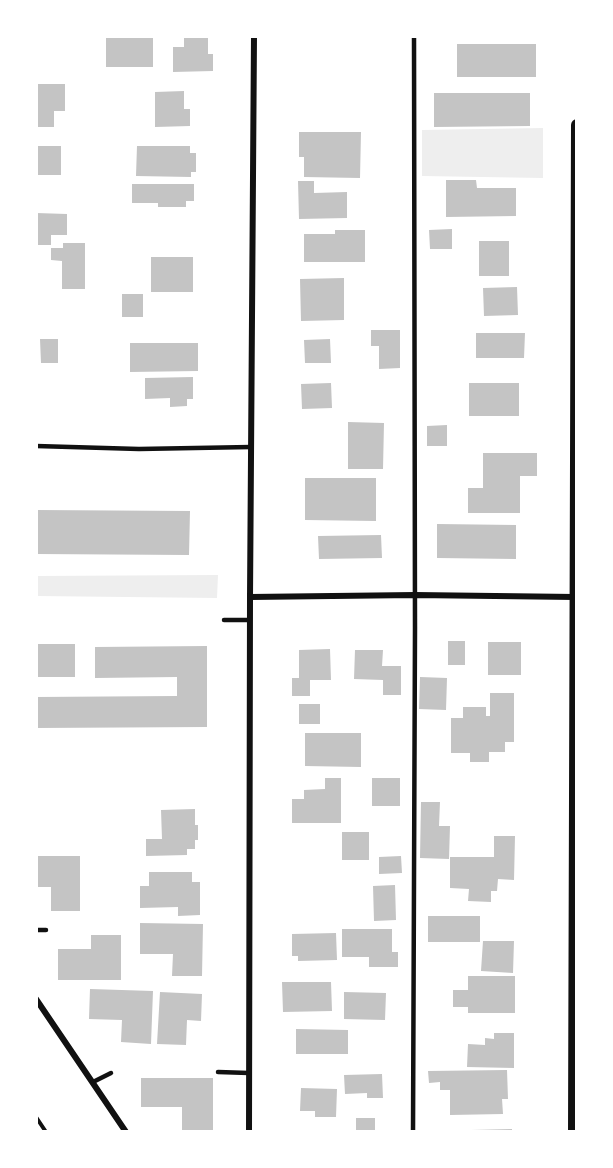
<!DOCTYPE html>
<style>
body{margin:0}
#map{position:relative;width:613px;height:1168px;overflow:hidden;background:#fff;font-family:"Fira Sans Condensed",sans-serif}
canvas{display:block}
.frame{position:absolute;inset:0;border:38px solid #fff;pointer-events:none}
</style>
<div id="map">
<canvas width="613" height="1168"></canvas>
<div class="frame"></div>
</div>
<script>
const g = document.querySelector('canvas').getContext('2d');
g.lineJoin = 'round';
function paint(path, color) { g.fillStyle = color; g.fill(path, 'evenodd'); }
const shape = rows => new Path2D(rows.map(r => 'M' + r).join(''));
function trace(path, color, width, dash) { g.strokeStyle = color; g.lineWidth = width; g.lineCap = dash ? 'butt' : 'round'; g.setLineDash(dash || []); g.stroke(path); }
paint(shape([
 [543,128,543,178,422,176,422,130],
 [218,575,217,598,36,596,36,576]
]), '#eee');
paint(shape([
 [106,36,153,36,153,67,106,67],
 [184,36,208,36,208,54,213,54,213,71,173,72,173,47,184,47],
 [457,44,536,44,536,77,457,77],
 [36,84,65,84,65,111,54,111,54,127,36,127],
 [184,91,184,109,190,109,190,126,155,127,155,92],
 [434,93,530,93,530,126,434,127],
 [299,132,361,132,360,178,304,177,304,157,299,157],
 [38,146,61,146,61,175,37,175],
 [137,146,190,146,190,153,196,153,196,172,191,172,191,177,136,176],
 [446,180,476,180,477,188,516,188,516,216,446,217],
 [298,181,314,181,314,193,347,192,347,218,299,219],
 [132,184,194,184,194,201,186,201,186,207,158,207,158,203,132,203],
 [36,213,67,214,67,235,51,235,51,245,36,245],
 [452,229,452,249,430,249,429,230],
 [335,230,365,230,365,262,304,262,304,234,335,234],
 [479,241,509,241,509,276,479,276],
 [63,243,85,243,85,289,62,289,62,261,51,260,51,248,63,248],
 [151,257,193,257,193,292,151,292],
 [344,278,344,320,301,321,300,279],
 [517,287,518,315,484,316,483,288],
 [122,294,143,294,143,317,122,317],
 [371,330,400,330,400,368,379,369,379,346,371,346],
 [476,333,525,333,524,358,476,358],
 [40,339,58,339,58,363,41,363],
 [330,339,331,363,305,363,304,340],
 [130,343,198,343,198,371,130,372],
 [193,377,193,399,187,399,187,406,170,407,170,398,145,399,145,378],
 [331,383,332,408,302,409,301,384],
 [469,383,519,383,519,416,469,416],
 [348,422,384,423,383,469,348,469],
 [447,425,447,446,427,446,427,426],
 [483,453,537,453,537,476,520,476,520,513,468,513,468,488,483,488],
 [305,478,376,478,376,521,305,520],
 [36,510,190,511,189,555,36,554],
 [437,524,516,525,516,559,437,558],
 [381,535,382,558,319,559,318,536],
 [448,641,465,641,465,665,448,665],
 [488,642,521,642,521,675,488,675],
 [36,644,75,644,75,677,36,677],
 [207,646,207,727,36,728,36,697,177,696,177,677,95,678,95,647],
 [330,649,331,680,310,680,310,696,292,696,292,678,299,678,299,650],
 [355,650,383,650,382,666,401,666,401,695,383,695,383,680,354,679],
 [420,677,447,678,446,710,419,709],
 [490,693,514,693,514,742,505,742,505,752,489,752,489,762,470,762,470,753,451,753,451,718,463,718,463,707,486,707,486,716,490,716],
 [299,704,320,704,320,724,299,724],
 [305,733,361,733,361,767,305,766],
 [36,768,38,768,38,787,36,787],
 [325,778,341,778,341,823,292,823,292,799,304,799,304,790,325,789],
 [372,778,400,778,400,806,372,806],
 [421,802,440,802,439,826,450,826,449,859,420,858],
 [195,809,195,825,198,825,198,840,195,840,195,849,187,849,187,855,146,856,146,839,162,839,161,810],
 [342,832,369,832,369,860,342,860],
 [494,836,515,836,514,880,498,879,497,891,491,891,491,902,468,901,469,889,450,888,450,857,494,857],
 [36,856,80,856,80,911,51,911,51,887,36,887],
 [401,856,402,873,379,874,379,857],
 [149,872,192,872,192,882,200,882,200,915,178,916,178,907,140,908,140,886,149,886],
 [395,885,396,920,374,921,373,886],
 [428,916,480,916,480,942,428,942],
 [140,923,203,924,202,976,172,976,173,954,140,954],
 [342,929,392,929,392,952,398,952,398,967,369,967,369,957,342,957],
 [336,933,337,960,298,961,298,956,292,956,292,934],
 [91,935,121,935,121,980,58,980,58,949,91,949],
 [483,941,514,941,513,973,481,971],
 [468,976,515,976,515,1013,468,1013,468,1007,453,1007,453,990,468,990],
 [282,982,331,982,332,1011,283,1012],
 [90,989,153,991,151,1044,121,1042,122,1020,89,1019],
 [160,992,202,994,201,1021,187,1020,186,1045,157,1044],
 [344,992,386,993,385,1020,344,1019],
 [296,1029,348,1030,348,1054,296,1054],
 [494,1033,514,1033,514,1068,467,1067,468,1044,485,1045,485,1038,494,1039],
 [507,1070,508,1099,502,1099,503,1114,450,1115,450,1090,440,1090,440,1082,429,1083,428,1071],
 [382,1074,383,1098,367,1098,367,1093,345,1094,344,1075],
 [141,1078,213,1078,213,1132,182,1132,182,1107,141,1107],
 [301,1088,337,1089,336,1117,315,1117,315,1111,300,1111],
 [356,1118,375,1118,375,1131,356,1131],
 [512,1129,512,1132,471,1132,471,1130],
 [304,1130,334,1130,334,1132,304,1132]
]), '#c4c4c4');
trace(shape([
 [36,1117,46,1132]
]), '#111', 4);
trace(shape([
 [36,446,139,449,251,447],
 [224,620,250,620],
 [36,930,46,930],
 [218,1072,249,1073],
 [93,1082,111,1073],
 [413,1132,415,627,414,36]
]), '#111', 4.5);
trace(shape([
 [250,597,415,595,575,597],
 [36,999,126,1132],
 [249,1132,250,597,254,36]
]), '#111', 6);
trace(shape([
 [574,1132,577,125]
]), '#111', 12);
</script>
